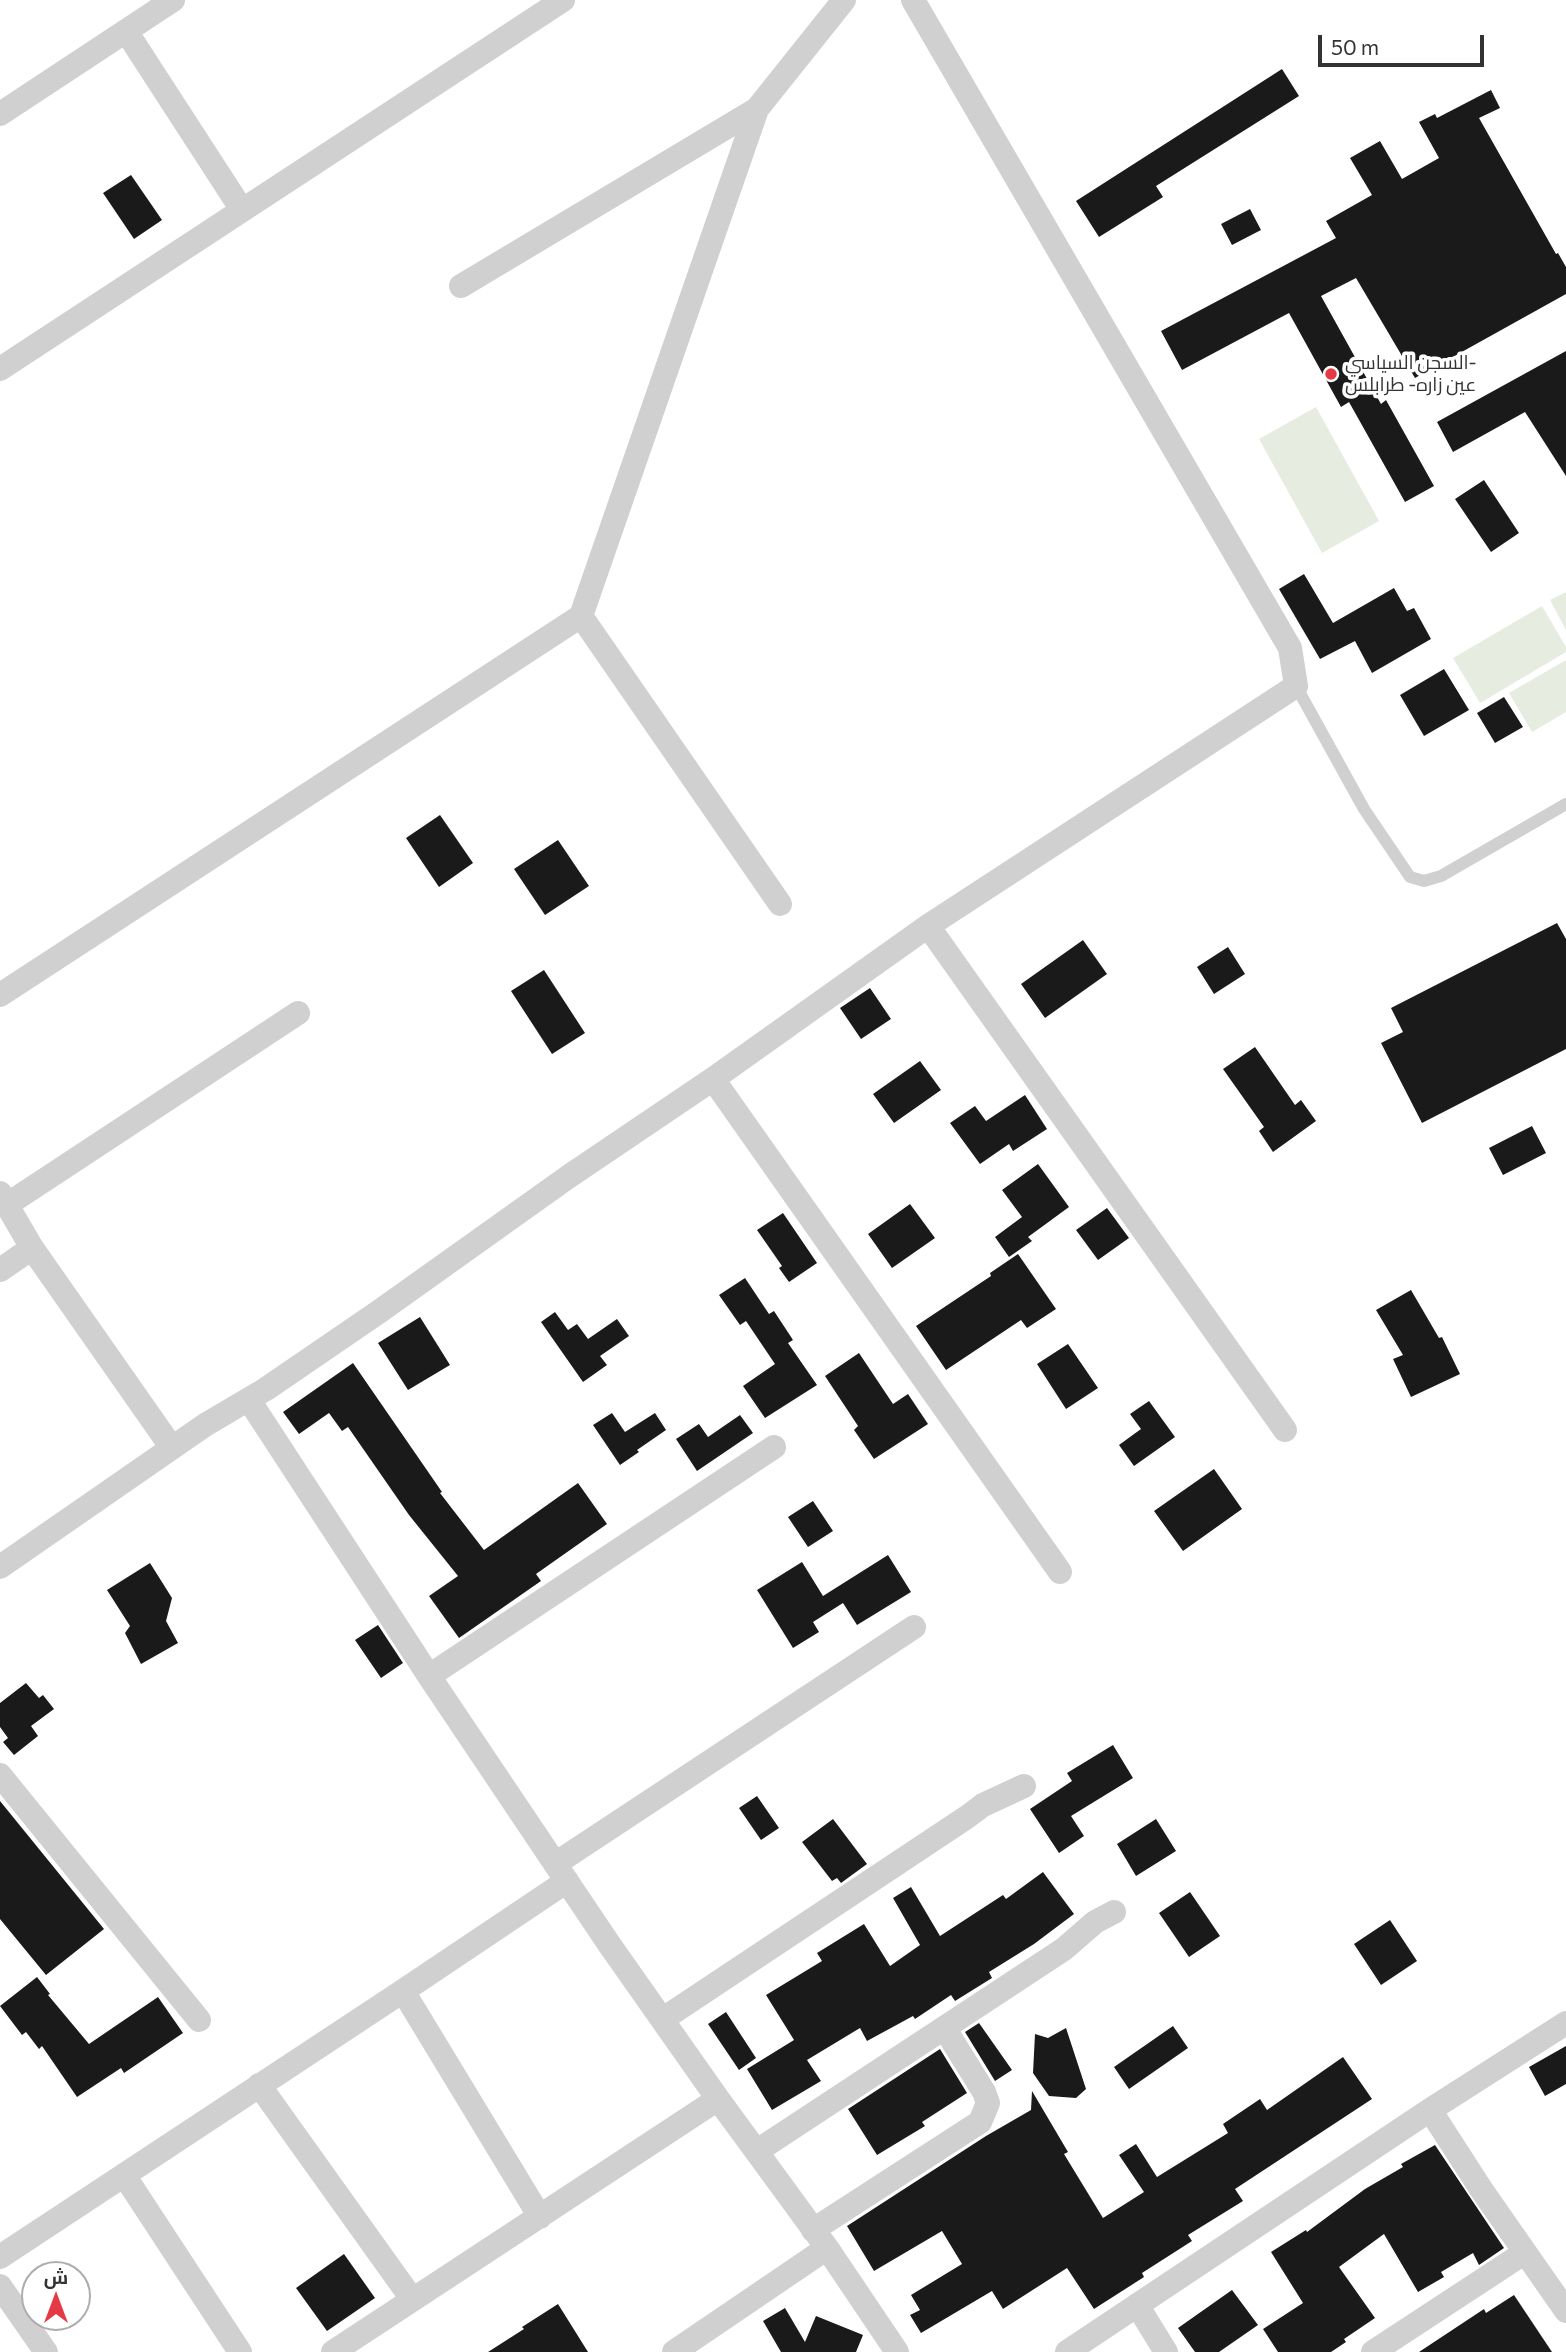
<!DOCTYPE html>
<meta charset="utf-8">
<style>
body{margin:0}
#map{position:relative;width:1566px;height:2352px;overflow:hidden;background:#fff;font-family:Commissioner,Cairo,sans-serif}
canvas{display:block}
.north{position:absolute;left:21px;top:2261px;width:70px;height:70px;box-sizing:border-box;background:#fff;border:2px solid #adadad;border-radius:50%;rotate:0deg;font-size:19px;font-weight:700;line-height:28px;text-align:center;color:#333}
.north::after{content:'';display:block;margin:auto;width:24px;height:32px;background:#e63946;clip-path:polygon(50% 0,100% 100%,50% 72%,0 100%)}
.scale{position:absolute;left:1318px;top:35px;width:166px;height:32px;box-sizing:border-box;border:4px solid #333;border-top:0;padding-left:9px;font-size:21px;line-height:24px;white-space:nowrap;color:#333;-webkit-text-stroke:5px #fff;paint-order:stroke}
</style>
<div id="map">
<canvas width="1566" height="2352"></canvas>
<div class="north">ش</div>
<div class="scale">50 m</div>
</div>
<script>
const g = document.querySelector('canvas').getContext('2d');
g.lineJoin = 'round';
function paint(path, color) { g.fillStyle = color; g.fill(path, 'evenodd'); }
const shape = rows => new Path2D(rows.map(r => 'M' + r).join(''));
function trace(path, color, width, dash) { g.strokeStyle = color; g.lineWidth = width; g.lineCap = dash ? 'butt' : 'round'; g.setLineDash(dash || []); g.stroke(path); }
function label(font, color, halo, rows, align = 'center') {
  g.font = font + ' Commissioner,Cairo,sans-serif'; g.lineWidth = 7; g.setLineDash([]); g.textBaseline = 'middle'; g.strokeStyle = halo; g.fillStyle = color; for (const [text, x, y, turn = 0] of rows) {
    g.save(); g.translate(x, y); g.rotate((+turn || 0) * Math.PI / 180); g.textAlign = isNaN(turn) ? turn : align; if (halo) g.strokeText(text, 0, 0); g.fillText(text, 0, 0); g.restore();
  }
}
paint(shape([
 [1316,407,1379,521,1322,553,1259,439],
 [1566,592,1566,630,1550,600],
 [1542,606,1566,647,1566,652,1480,703,1453,658],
 [1566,660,1566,712,1532,732,1509,693]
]), '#e6ecdf');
paint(shape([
 [1282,69,1299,96,1156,186,1163,197,1099,237,1076,201],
 [1491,90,1500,108,1479,118,1556,254,1558,253,1566,267,1566,294,1415,378,1356,278,1321,296,1381,404,1386,400,1434,486,1405,502,1349,402,1341,407,1289,313,1182,370,1161,331,1336,238,1326,221,1372,195,1350,158,1380,141,1402,179,1439,158,1419,122,1435,114,1437,118],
 [131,175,162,220,134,239,103,193],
 [1250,209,1261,230,1232,245,1221,224],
 [1566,351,1566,476,1525,412,1453,452,1437,422],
 [1484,480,1519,533,1491,552,1455,499],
 [1304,574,1333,623,1394,588,1407,611,1414,608,1431,639,1372,673,1355,641,1320,659,1279,589],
 [1444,669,1469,710,1424,736,1400,695],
 [1504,697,1523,727,1495,743,1477,713],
 [440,815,473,863,439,887,406,838],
 [558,840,589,886,545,915,514,869],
 [1557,923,1566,939,1566,1049,1422,1123,1381,1043,1403,1032,1391,1008],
 [1083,940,1107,974,1045,1018,1021,984],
 [1228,947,1245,974,1214,994,1197,967],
 [544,970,585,1033,552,1054,511,991],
 [870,988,891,1019,861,1039,840,1008],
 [1255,1047,1295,1105,1301,1100,1316,1121,1273,1152,1259,1131,1264,1127,1223,1069],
 [920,1061,941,1090,894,1123,873,1094],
 [1025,1095,1047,1129,1013,1151,1009,1144,980,1164,950,1123,975,1106,986,1121],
 [1532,1126,1546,1153,1503,1175,1489,1148],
 [1038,1164,1069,1207,1028,1237,1032,1241,1009,1257,995,1237,1022,1217,1002,1190],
 [910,1204,935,1238,892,1268,868,1234],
 [1107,1208,1129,1238,1098,1260,1076,1230],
 [783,1213,817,1263,789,1282,779,1268,782,1266,757,1230],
 [1018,1254,1056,1309,1027,1328,1021,1320,946,1370,916,1326,991,1276,990,1273],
 [745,1278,769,1314,774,1311,793,1340,788,1343,817,1385,765,1418,743,1386,775,1364,746,1321,740,1325,719,1295],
 [1411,1290,1439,1338,1442,1337,1460,1374,1411,1397,1393,1359,1403,1355,1376,1310],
 [555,1312,568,1330,577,1324,588,1339,617,1319,629,1336,600,1356,607,1365,583,1382,541,1322],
 [420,1317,450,1365,408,1390,378,1343],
 [1068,1344,1098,1388,1066,1409,1037,1364],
 [859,1353,893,1404,908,1394,928,1424,874,1459,854,1430,858,1426,825,1376],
 [353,1363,442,1492,440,1493,484,1550,578,1483,607,1524,536,1574,541,1581,459,1638,429,1596,458,1576,409,1515,348,1427,342,1431,329,1413,299,1434,283,1412],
 [1149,1401,1175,1437,1134,1466,1119,1445,1141,1429,1130,1414],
 [612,1413,625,1432,655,1413,666,1430,637,1450,639,1452,620,1465,593,1425],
 [740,1415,753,1433,697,1471,676,1439,699,1424,708,1437],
 [1214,1469,1242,1509,1183,1551,1154,1511],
 [813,1501,833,1531,808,1547,788,1517],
 [888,1555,911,1592,857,1625,843,1603,813,1622,819,1632,793,1648,757,1590,802,1562,823,1596],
 [150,1563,172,1598,166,1621,178,1643,141,1664,125,1633,130,1626,107,1590],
 [378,1625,403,1663,381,1678,355,1640],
 [26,1683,39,1698,43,1695,54,1709,31,1726,38,1736,14,1755,3,1742,8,1738,0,1727,0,1703],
 [1113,1745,1133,1778,1071,1816,1084,1836,1059,1853,1030,1809,1072,1781,1067,1773],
 [757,1796,779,1828,761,1840,739,1808],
 [0,1801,104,1929,46,1975,0,1919],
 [833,1819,867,1864,841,1883,837,1878,832,1881,802,1842],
 [1156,1819,1176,1851,1136,1876,1117,1844],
 [1043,1872,1074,1914,1034,1944,989,1972,992,1978,955,2001,951,1995,915,2019,913,2016,867,2041,860,2028,807,2060,821,2081,772,2110,747,2069,794,2040,766,1995,822,1961,817,1953,864,1924,890,1966,920,1945,893,1898,911,1887,940,1936,1003,1895,1006,1899],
 [1190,1892,1220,1936,1189,1957,1159,1913],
 [1390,1920,1417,1961,1381,1985,1354,1944],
 [37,1977,50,1994,48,1995,89,2044,158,1997,183,2033,124,2073,121,2068,77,2097,42,2046,39,2049,26,2032,22,2035,0,2006],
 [726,2012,756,2058,739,2070,708,2024],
 [979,2023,1012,2070,995,2081,965,2032],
 [1173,2026,1188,2048,1129,2089,1114,2067],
 [1066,2028,1086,2089,1076,2098,1049,2096,1033,2073,1035,2034,1048,2038],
 [1566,2046,1566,2084,1545,2096,1529,2067],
 [940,2049,967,2093,922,2122,925,2126,877,2155,848,2109],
 [1343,2057,1372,2099,1235,2189,1243,2201,1188,2235,1192,2241,1142,2273,1144,2277,1094,2309,1067,2268,1003,2309,992,2291,921,2333,910,2315,920,2310,911,2295,962,2264,942,2231,874,2271,847,2226,986,2136,1031,2110,1032,2091,1068,2152,1064,2154,1103,2218,1144,2192,1119,2155,1136,2144,1157,2177,1228,2133,1223,2124,1260,2099,1267,2110],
 [1435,2145,1504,2248,1479,2265,1473,2253,1441,2272,1444,2277,1418,2292,1384,2234,1339,2267,1375,2318,1344,2339,1346,2342,1331,2352,1278,2352,1263,2329,1303,2303,1271,2252,1306,2230,1307,2232,1365,2189,1403,2167,1401,2164],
 [344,2254,375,2298,327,2331,296,2288],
 [1232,2290,1258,2325,1219,2352,1195,2352,1178,2328],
 [1514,2295,1552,2352,1419,2352,1484,2309,1486,2313],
 [558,2304,588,2352,488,2352,524,2329,522,2327],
 [785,2308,805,2342,816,2316,863,2335,856,2352,781,2352,763,2321]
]), '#1a1a1a');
trace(shape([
 [1296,686,1364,809,1410,877,1424,881,1441,876,1566,804]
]), '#d0d0d0', 12);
trace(shape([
 [126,31,242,210],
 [0,114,173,0],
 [461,286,757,109],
 [0,369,563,0],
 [581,616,780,904],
 [928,926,1285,1430],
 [0,995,581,616,757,109,844,0],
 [713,1079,1060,1572],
 [0,1193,32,1248,172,1448],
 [8,1204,298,1013],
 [0,1270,32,1248],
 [249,1400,429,1676,609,1944,718,2099,827,2248,897,2352],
 [0,1567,205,1425,266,1389,380,1311,568,1177,713,1079,928,926,1296,686,1290,648,913,0],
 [429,1676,774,1447],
 [0,1775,199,2020],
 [555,1864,914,1627],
 [403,1991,567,1881],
 [663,2019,967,1817,983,1805,1024,1786],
 [259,2085,412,2299],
 [1430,2110,1481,2189,1566,2311],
 [757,2151,1064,1949,1095,1922,1114,1912],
 [124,2175,240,2352],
 [813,2230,980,2122,988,2103,984,2092,945,2029],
 [0,2257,403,1991,540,2217],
 [0,2286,46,2352],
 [1137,2305,1166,2352],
 [333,2352,718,2099],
 [674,2352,827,2248],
 [1067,2352,1430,2110,1566,2023],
 [1373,2352,1524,2253]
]), '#d0d0d0', 24);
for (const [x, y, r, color] of [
 [1331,374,7,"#e63946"]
]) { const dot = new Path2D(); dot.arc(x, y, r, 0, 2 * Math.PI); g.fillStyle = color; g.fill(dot); trace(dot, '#fff', 2.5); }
label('19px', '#333', '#fff', [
 ["السجن السياسي-",1345,363],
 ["عين زاره- طرابلس",1345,385]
], 'left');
</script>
